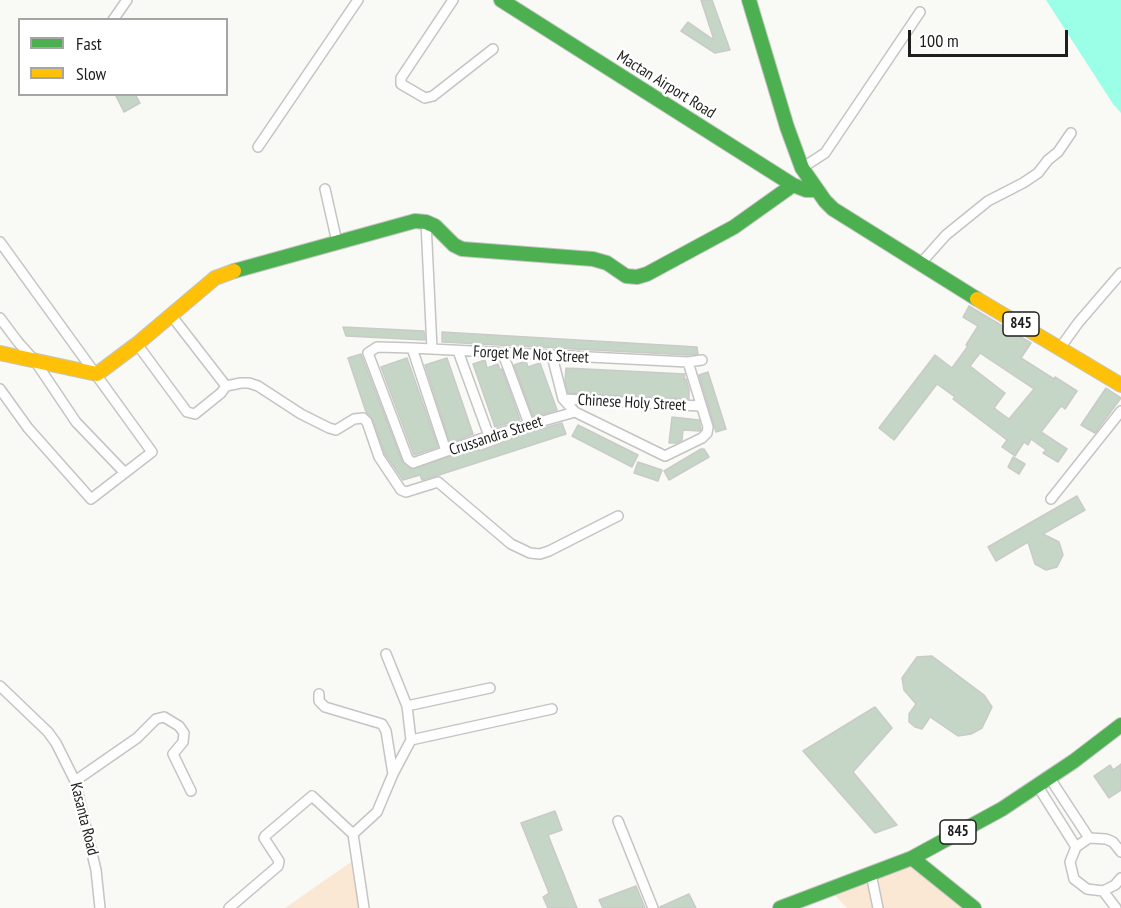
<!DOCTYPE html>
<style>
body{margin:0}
#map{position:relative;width:1121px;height:908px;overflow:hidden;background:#f9faf6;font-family:"PT Sans Narrow",sans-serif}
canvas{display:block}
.legend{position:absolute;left:18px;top:18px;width:210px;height:78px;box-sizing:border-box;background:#fff;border:2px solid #a5a5a4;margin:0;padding:8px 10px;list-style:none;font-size:18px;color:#1e1f1c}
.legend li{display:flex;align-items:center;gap:12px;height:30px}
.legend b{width:30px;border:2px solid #a5a5a4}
.scale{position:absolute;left:908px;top:30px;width:160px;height:27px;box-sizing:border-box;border:3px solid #1e1f1c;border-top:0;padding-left:8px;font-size:18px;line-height:21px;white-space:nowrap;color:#1e1f1c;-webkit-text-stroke:4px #fff;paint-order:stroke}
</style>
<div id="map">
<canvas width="1121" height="908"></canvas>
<ul class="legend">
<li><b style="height:8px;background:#4caf50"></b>Fast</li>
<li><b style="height:8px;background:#ffc107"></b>Slow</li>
</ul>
<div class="scale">100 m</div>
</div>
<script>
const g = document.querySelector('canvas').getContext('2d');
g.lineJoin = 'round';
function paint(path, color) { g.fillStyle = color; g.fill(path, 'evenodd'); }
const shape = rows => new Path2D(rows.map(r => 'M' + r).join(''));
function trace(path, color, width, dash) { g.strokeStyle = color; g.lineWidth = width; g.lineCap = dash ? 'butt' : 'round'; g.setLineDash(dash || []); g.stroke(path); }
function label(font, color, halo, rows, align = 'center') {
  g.font = font + ' "PT Sans Narrow",sans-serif'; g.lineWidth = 5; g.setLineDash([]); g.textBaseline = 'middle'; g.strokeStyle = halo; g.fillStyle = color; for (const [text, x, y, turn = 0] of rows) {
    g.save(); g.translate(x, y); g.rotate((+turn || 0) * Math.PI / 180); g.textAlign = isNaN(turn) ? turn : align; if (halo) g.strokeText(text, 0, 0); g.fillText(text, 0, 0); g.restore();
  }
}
paint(shape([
 [912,858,971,908,847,908,828,888],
 [351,862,359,908,285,908]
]), '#fae7d4');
paint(shape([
 [1046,0,1121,0,1121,113,1113,104]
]), '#9bfee7');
const building = shape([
 [701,0,712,0,730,50,715,53,681,31,688,22,714,40,701,0],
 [115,94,135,94,140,103,124,112,115,94],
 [969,306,1031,343,1021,358,1054,379,1055,377,1077,391,1065,409,1061,406,1041,432,1067,449,1058,462,1043,453,1046,450,1031,439,1028,445,1024,442,1015,456,1002,447,1007,440,953,399,955,397,937,384,894,440,879,428,935,355,952,368,968,346,966,345,978,326,963,317,969,306],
 [980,353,1034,389,1009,419,994,408,1005,393,970,366,980,353],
 [343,327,424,331,425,340,346,336,343,327],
 [442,332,697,347,698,354,688,355,442,342,442,332],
 [361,354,402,461,411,469,478,447,479,451,501,443,500,440,562,423,566,434,439,475,422,480,420,475,403,480,385,454,373,420,366,412,348,358,361,354],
 [407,358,438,447,414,455,381,367,407,358],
 [447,358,473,434,450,443,425,365,447,358],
 [485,360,487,368,498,364,500,370,502,369,520,420,495,427,473,364,485,360],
 [526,361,528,367,540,363,557,410,533,417,514,365,526,361],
 [566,368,685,374,684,380,686,379,689,389,689,399,568,393,565,381,566,368],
 [708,372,726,429,716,432,699,375,708,372],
 [1106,388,1121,398,1095,433,1081,425,1106,388],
 [672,417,699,420,701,430,699,431,683,430,682,440,676,443,669,443,672,417],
 [578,425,638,455,632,467,572,436,578,425],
 [701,449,704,449,709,457,669,480,664,471,701,449],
 [1013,457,1025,464,1019,474,1008,467,1013,457],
 [638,462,662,470,658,481,634,473,638,462],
 [1077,496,1085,510,1043,534,1059,542,1063,555,1057,567,1046,570,1035,564,1028,542,996,561,988,547,1077,496],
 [932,656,984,695,992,707,982,728,971,734,958,736,930,717,922,729,915,727,909,722,909,714,916,704,904,690,902,678,917,657,932,656],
 [875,707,892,728,853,772,897,825,875,833,803,751,875,707],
 [1121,764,1121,790,1109,798,1094,776,1110,765,1113,770,1121,764],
 [555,811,562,830,548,835,577,908,548,908,543,897,549,893,521,823,555,811],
 [636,886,645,908,603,908,599,900,636,886],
 [689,894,696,908,660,908,660,907,689,894]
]);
paint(building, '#c5d5c6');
trace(building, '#c9cbc8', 1.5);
const street = shape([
 [453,0,401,78,401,84,425,98,433,96,493,49],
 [113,20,127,0],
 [258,147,358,0],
 [802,168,825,153,920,12],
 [325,189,337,242],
 [426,222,432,349],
 [0,242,152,452,91,499,28,428,0,389],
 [921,263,946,235,988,201,1023,183,1038,173,1048,160,1058,152,1071,133],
 [0,318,18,342,35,361,76,422,124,472],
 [137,344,187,412,195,414,221,393,226,386,171,315],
 [412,348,446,451],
 [1060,348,1078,323,1121,273],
 [458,351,489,436],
 [503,354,529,424],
 [552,356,563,399,575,412,665,456,702,438,707,433,708,427,688,362],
 [226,386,241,383,249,383,258,386,301,414,329,428,336,430,354,419,363,418,367,422,379,457,401,490,406,492,438,482,511,544,530,553,540,554,549,551,618,516],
 [563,399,700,406],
 [575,412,489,436,413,463,408,459,368,353,377,347,412,348,688,362,702,360],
 [1051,499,1121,411],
 [386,654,407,706],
 [0,686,48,732,56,743,75,781,96,870,100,908],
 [319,694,319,701,325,707,382,724,386,731,393,774],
 [411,740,552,709],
 [1049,777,1089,838],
 [75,781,137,738,156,719,164,717,179,726,184,733,183,742,173,754,191,791],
 [1037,785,1076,847],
 [618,821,653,908],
 [353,834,377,812,393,774,411,740,407,706,490,688],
 [1121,852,1113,842,1106,839,1089,838,1076,847,1070,862,1074,879,1087,889,1103,891,1115,885,1121,878],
 [871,874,878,908],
 [1103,891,1116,908],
 [229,908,278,866,279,861,264,838,265,836,312,796,353,834,364,908]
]);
const fast = shape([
 [501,0,793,185,806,190,816,190],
 [749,0,787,127,802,168,825,201,833,209,977,299],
 [234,271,415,221,426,222,435,226,454,245,462,249,593,259,607,263,626,276,637,277,647,274,734,227,793,185],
 [912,858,974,908],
 [780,908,912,858,1002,809,1074,761,1121,725]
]);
const slow = shape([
 [977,299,1121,385],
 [0,353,97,374,137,344,215,278,234,271]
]);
trace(street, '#c4c5c2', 12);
trace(fast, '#c4c5c2', 16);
trace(slow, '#c4c5c2', 16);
trace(street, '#fefefe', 9);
trace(fast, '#4caf50', 14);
trace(slow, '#ffc107', 14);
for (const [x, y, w] of [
 [1021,324,36],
 [958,832,36]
]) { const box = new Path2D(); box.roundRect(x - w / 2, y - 12, w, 24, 4.5); g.fillStyle = '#fff'; g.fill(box); trace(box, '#1e1f1c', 1.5); }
label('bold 15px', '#1e1f1c', null, [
 ["845",1021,324],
 ["845",958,832]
]);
label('16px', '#1e1f1c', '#fff', [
 ["Mactan Airport Road",666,85,32],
 ["Forget Me Not Street",531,355,3],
 ["Chinese Holy Street",632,403,3],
 ["Crussandra Street",496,436,-18],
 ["Kasanta Road",84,819,76]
]);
</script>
